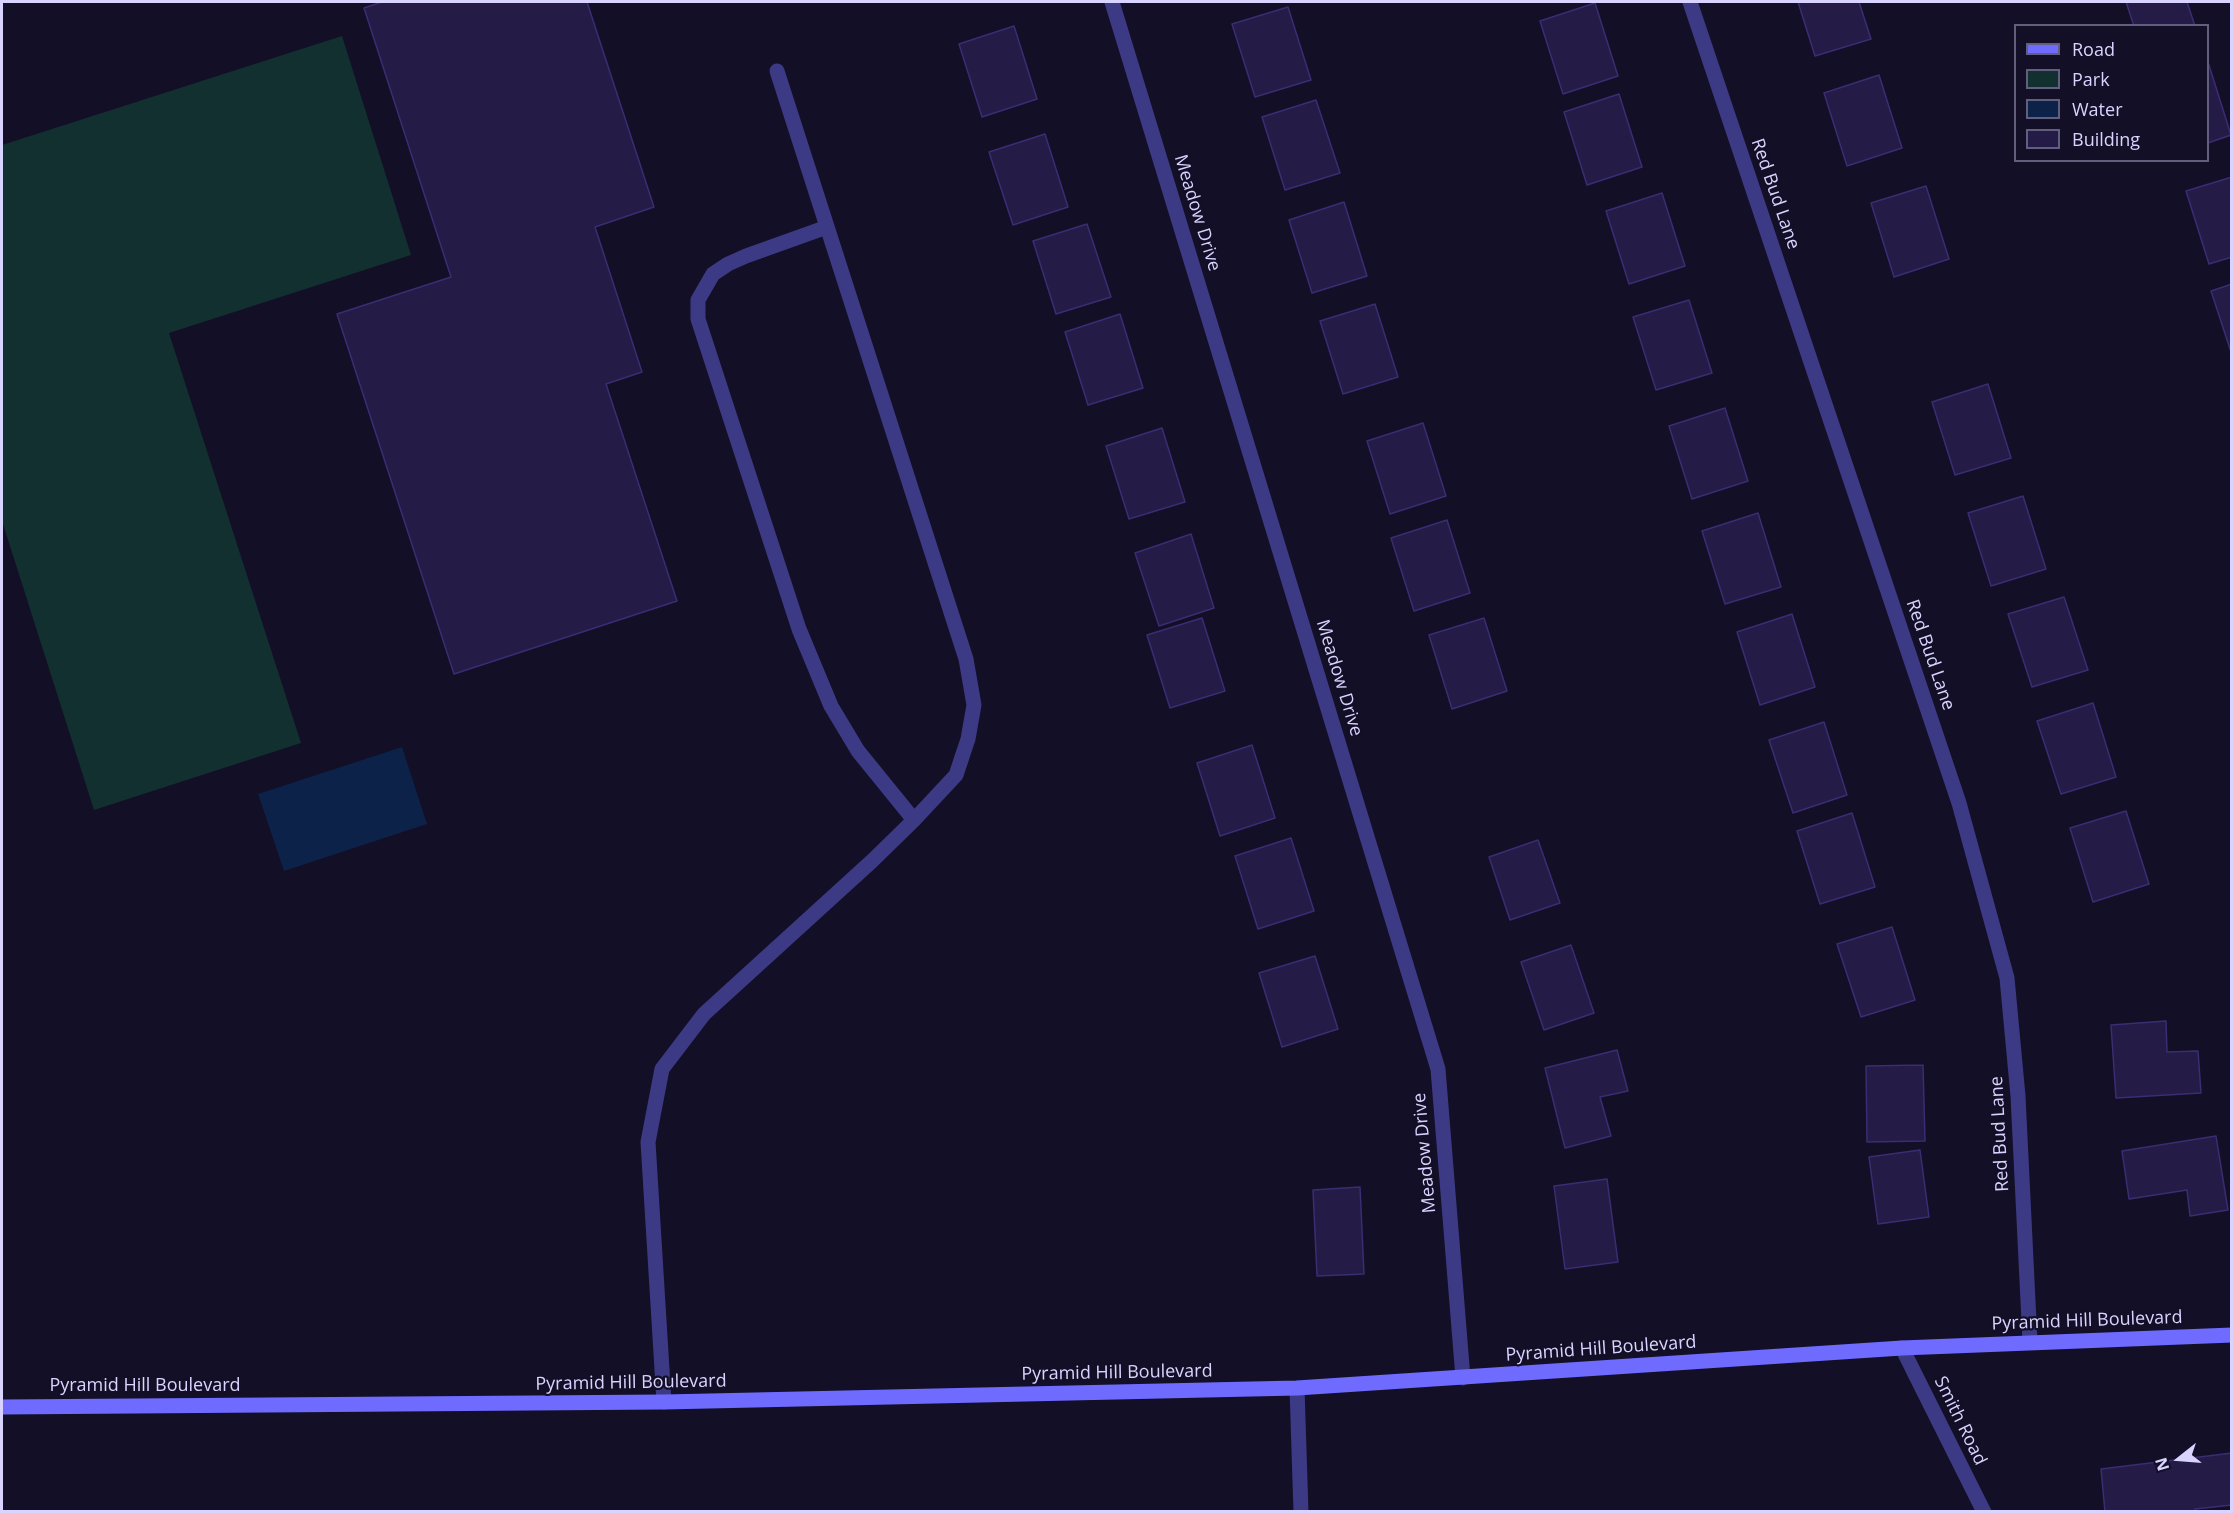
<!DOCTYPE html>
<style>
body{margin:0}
#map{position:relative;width:2233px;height:1513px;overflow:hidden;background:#130f26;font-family:"Open Sans",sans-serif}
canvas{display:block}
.frame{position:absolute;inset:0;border:3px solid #d9d4ff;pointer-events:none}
.legend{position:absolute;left:2014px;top:24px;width:195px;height:138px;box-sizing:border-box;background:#130f26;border:2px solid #625e7d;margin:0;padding:8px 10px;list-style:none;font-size:18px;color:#d9d4ff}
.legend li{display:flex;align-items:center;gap:12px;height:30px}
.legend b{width:30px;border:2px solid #625e7d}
.north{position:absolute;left:2149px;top:1429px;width:60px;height:60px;-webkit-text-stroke:4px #130f26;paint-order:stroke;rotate:253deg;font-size:16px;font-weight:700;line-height:24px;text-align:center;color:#d9d4ff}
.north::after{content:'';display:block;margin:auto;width:21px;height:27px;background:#d9d4ff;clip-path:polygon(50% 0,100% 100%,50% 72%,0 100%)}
</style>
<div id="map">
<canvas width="2233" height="1513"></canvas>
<div class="frame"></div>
<ul class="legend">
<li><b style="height:8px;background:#6f6bff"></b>Road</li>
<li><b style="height:16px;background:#12302f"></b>Park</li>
<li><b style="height:16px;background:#0c2248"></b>Water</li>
<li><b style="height:16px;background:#241b47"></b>Building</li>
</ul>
<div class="north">N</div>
</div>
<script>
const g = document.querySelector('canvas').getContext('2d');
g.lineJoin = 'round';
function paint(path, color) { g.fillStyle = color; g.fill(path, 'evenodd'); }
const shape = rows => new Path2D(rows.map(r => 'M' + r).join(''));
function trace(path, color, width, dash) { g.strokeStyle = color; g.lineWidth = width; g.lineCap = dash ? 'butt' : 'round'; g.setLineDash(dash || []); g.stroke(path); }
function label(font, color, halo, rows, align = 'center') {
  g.font = font + ' "Open Sans",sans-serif'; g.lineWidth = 4.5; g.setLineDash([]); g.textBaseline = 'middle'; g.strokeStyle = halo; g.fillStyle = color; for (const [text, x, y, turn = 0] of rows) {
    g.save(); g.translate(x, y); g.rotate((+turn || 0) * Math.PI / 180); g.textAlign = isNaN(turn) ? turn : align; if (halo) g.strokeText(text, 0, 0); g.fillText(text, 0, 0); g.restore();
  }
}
paint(shape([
 [342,36,411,255,169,333,301,743,94,810,2,521,2,145]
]), '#12302f');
paint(shape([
 [402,747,427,824,284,871,258,794]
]), '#0c2248');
const building = shape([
 [382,2,587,2,654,207,595,227,642,372,606,384,677,601,454,674,337,314,451,277,364,8,382,2],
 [1798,2,1859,2,1871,39,1815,56,1798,2],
 [2126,2,2187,2,2195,26,2134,26,2126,2],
 [1595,3,1618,76,1563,94,1540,21,1595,3],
 [1288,7,1311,80,1255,97,1232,24,1288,7],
 [1014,26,1037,99,982,117,959,44,1014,26],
 [2208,62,2231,135,2208,143,2208,62],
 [1879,75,1902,148,1847,166,1824,93,1879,75],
 [1619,94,1642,167,1587,185,1564,112,1619,94],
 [1316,100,1340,173,1285,190,1262,117,1316,100],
 [1045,134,1068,207,1013,225,989,152,1045,134],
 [2232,177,2232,257,2209,264,2186,191,2232,177],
 [1926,186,1949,259,1894,277,1871,203,1926,186],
 [1662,193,1685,266,1629,284,1606,211,1662,193],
 [1344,202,1367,276,1312,293,1289,220,1344,202],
 [1087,224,1111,297,1056,314,1033,241,1087,224],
 [2232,284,2232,355,2211,291,2232,284],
 [1689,300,1712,373,1656,390,1633,317,1689,300],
 [1375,304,1398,377,1343,394,1320,321,1375,304],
 [1120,314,1143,388,1088,405,1065,332,1120,314],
 [1988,384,2011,458,1955,475,1932,402,1988,384],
 [1725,408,1748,481,1692,499,1669,426,1725,408],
 [1423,423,1446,496,1390,514,1367,441,1423,423],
 [1162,428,1185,502,1129,519,1106,446,1162,428],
 [2023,496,2046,569,1991,586,1968,513,2023,496],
 [1758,513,1781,587,1725,604,1702,531,1758,513],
 [1447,520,1470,593,1414,611,1391,538,1447,520],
 [1191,534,1214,608,1159,626,1135,553,1191,534],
 [2064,597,2088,670,2032,687,2008,614,2064,597],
 [1792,614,1815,687,1760,705,1737,632,1792,614],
 [1202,618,1225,691,1170,708,1147,635,1202,618],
 [1484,618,1507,691,1452,709,1429,635,1484,618],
 [2093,703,2116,777,2061,794,2037,721,2093,703],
 [1824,722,1847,795,1793,813,1769,740,1824,722],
 [1252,745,1275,818,1220,836,1197,763,1252,745],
 [2126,811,2149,884,2093,902,2070,828,2126,811],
 [1852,813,1875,887,1820,904,1797,831,1852,813],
 [1291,838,1314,911,1258,929,1235,856,1291,838],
 [1538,840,1560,903,1510,920,1489,857,1538,840],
 [1892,927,1915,1000,1861,1017,1837,944,1892,927],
 [1571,945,1594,1013,1544,1030,1521,962,1571,945],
 [1315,956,1338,1029,1282,1047,1259,973,1315,956],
 [2166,1021,2167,1052,2198,1051,2201,1093,2116,1098,2111,1025,2166,1021],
 [1617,1050,1628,1091,1600,1097,1611,1136,1565,1148,1545,1068,1617,1050],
 [1923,1065,1925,1141,1867,1142,1866,1066,1923,1065],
 [2216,1136,2228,1210,2190,1216,2187,1190,2129,1199,2122,1151,2216,1136],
 [1920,1150,1929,1217,1878,1224,1869,1157,1920,1150],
 [1607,1179,1618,1262,1565,1269,1554,1186,1607,1179],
 [1360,1187,1364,1274,1317,1276,1313,1190,1360,1187],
 [2232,1453,2232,1505,2195,1509,2196,1512,2105,1512,2101,1469,2232,1453]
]);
paint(building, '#241b47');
trace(building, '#3b2d73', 1.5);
trace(shape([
 [827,227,746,256,728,264,713,274,698,300,698,319,799,629,831,706,858,751,914,820],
 [664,1402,648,1142,662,1069,704,1014,872,861,914,820,956,775,968,739,974,705,966,659,777,71]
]), '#3d3a85', 15);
trace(shape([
 [1112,2,1438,1069,1463,1378],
 [1690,2,1959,803,2007,978,2018,1096,2030,1342],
 [1297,1388,1301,1512]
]), '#3d3a85', 15);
trace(shape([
 [1902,1348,1984,1512]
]), '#3d3a85', 15);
trace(shape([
 [2,1407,664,1402,1297,1388,1902,1348,2232,1335]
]), '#6f6bff', 15);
label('18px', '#d9d4ff', '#130f26', [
 ["Red Bud Lane",1775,194,71],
 ["Meadow Drive",1197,213,73],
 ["Red Bud Lane",1930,655,71],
 ["Meadow Drive",1339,678,73],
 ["Red Bud Lane",2000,1134,-93],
 ["Meadow Drive",1425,1153,-95],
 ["Pyramid Hill Boulevard",2087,1321,-2],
 ["Pyramid Hill Boulevard",1601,1349,-4],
 ["Pyramid Hill Boulevard",1117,1373,-1],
 ["Pyramid Hill Boulevard",631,1383,-1],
 ["Pyramid Hill Boulevard",145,1386],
 ["Smith Road",1960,1421,64]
]);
</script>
